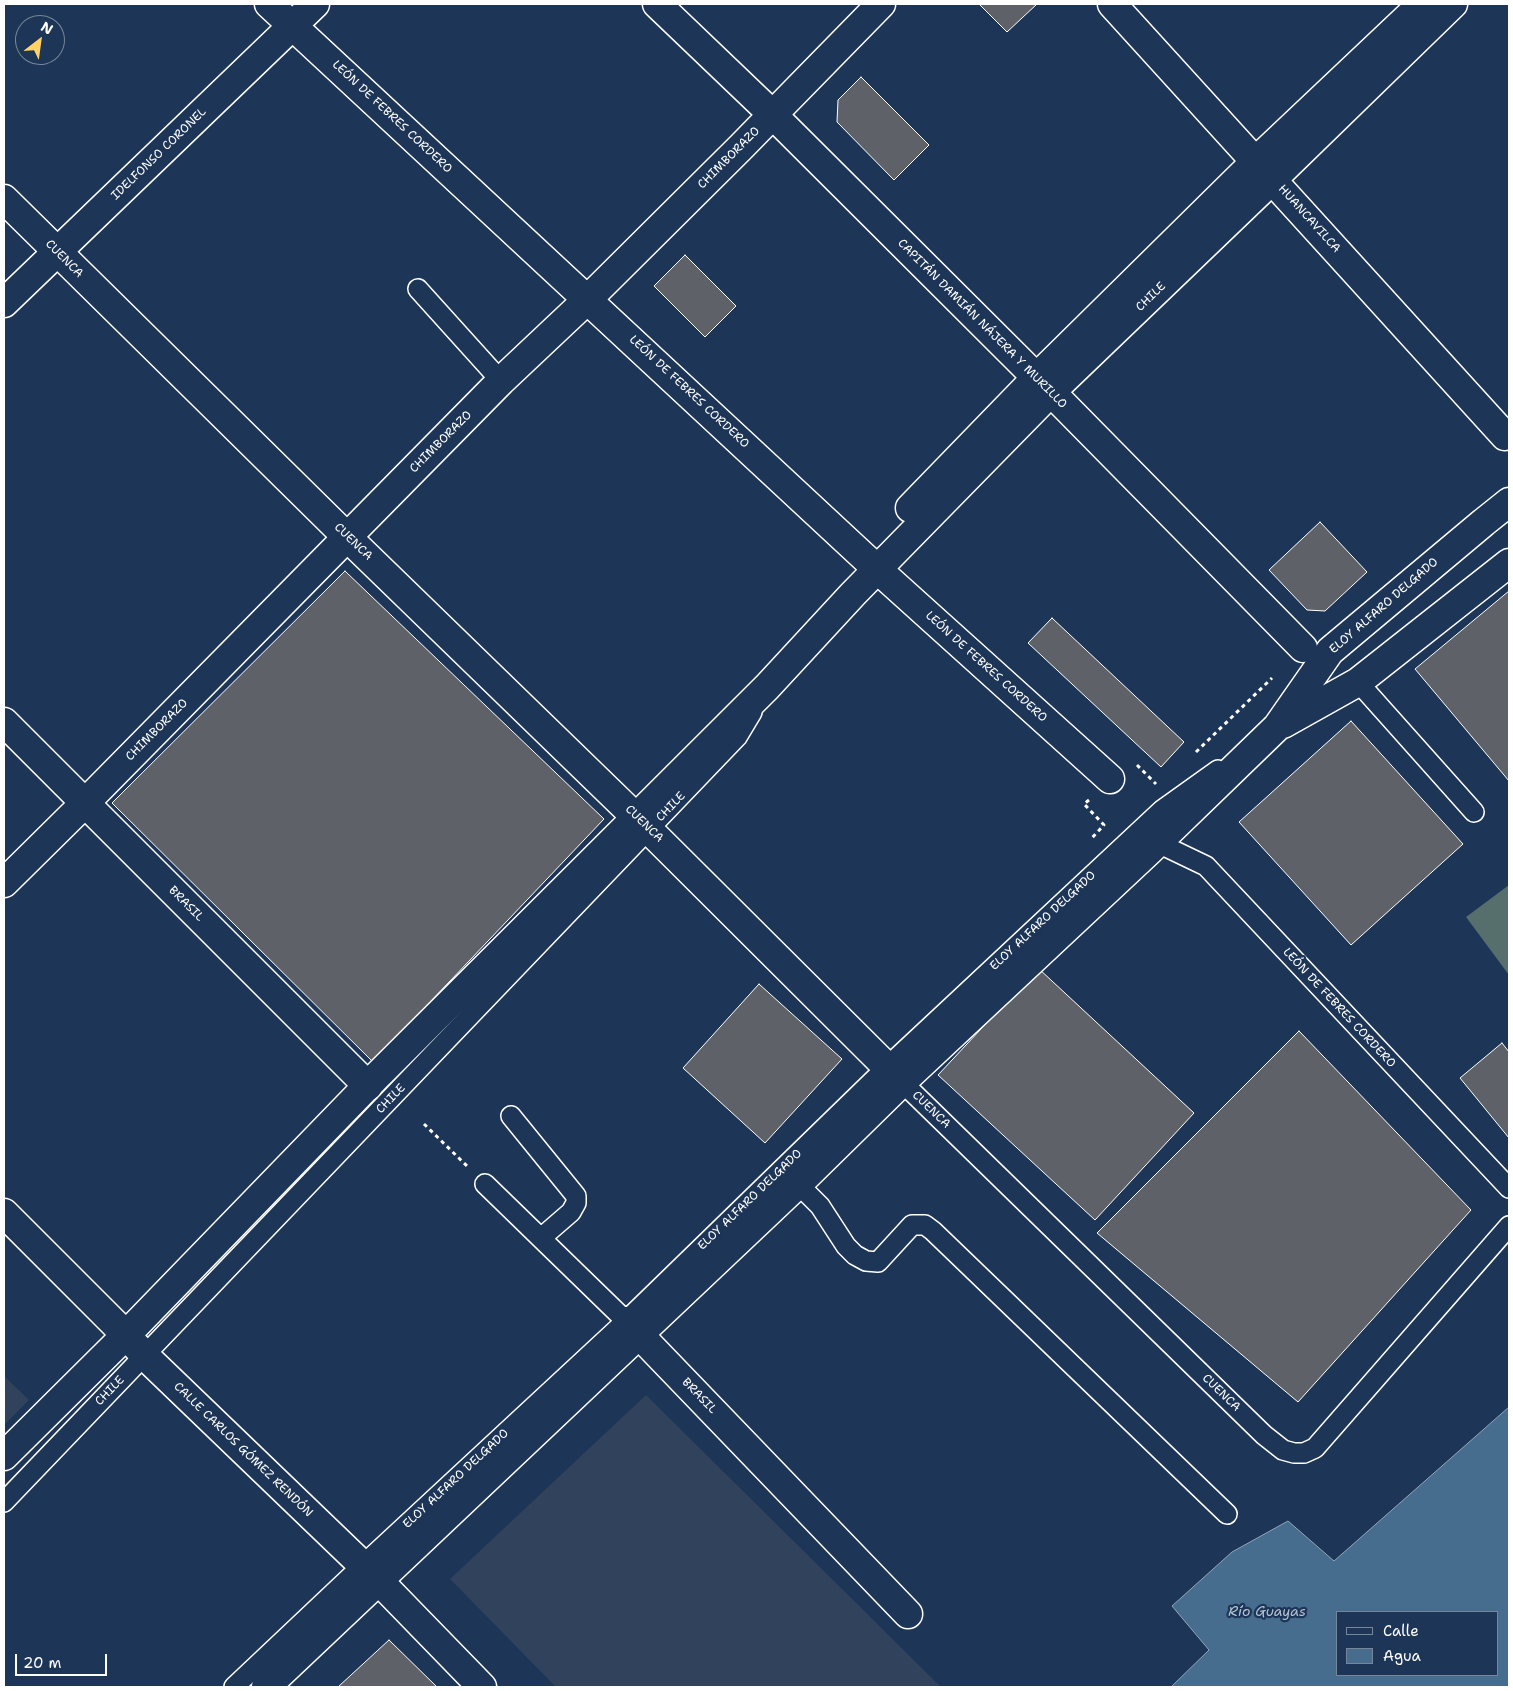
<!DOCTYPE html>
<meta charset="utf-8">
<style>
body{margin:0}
#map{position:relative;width:1513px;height:1691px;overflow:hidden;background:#1d3557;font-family:"Shantell Sans",sans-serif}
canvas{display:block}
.frame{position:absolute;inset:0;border:5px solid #fff;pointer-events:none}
.legend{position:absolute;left:1336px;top:1611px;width:162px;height:65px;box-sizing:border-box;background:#1d3557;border:1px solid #77869a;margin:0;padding:6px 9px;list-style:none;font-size:15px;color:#fff}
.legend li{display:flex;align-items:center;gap:10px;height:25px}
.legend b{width:25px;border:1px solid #77869a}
.north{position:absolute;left:15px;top:15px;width:50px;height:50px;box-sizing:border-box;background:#1d3557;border:1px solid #77869a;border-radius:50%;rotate:30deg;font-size:14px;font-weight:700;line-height:20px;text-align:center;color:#fff}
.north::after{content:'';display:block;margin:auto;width:18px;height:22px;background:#ffd166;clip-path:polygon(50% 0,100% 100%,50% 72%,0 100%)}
.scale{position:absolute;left:15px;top:1654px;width:92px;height:22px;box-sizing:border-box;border:2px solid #fff;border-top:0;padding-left:6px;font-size:15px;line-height:18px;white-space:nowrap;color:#fff;-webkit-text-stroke:4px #1d3557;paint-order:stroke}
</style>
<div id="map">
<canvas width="1513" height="1691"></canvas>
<div class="frame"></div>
<ul class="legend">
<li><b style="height:6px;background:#1d3557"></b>Calle</li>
<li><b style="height:14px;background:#466c8e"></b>Agua</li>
</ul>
<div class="north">N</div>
<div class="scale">20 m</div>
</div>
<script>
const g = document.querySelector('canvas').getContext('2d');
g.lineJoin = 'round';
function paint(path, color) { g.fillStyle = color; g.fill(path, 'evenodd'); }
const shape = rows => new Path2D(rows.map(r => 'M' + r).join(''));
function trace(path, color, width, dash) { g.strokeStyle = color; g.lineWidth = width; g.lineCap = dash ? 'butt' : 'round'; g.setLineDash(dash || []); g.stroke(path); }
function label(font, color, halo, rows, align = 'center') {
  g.font = font + ' "Shantell Sans",sans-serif'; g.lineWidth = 4.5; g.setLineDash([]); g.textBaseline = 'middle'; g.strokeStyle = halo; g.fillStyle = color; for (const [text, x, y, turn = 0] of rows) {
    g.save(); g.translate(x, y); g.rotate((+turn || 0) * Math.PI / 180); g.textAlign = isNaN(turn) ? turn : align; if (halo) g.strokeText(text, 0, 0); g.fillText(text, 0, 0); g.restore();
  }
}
paint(shape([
 [4,1376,29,1400,4,1425,4,1375],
 [646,1395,941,1687,556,1687,450,1579]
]), '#31425c');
paint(shape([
 [1509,885,1509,975,1466,917]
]), '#566f6c');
const water = shape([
 [1509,1407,1509,1687,1171,1687,1209,1650,1172,1606,1232,1552,1288,1521,1334,1561,1509,1407],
 [1337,1612,1497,1612,1497,1675,1337,1675,1337,1612]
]);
paint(water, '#466c8e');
trace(water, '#90a7bb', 1);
const building = shape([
 [979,4,1037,4,1007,32,979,4],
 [861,77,929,145,894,180,837,122,838,100,861,77],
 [685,255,736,306,705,337,654,286,685,255],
 [1320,522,1367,572,1325,611,1307,610,1269,570,1320,522],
 [345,571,604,819,373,1062,112,803,345,571],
 [1509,591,1509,781,1415,669,1509,591],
 [1052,618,1184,742,1161,767,1028,643,1052,618],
 [1351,721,1463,844,1351,945,1239,822,1351,721],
 [1038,968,1194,1113,1095,1220,938,1075,1038,968],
 [759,984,842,1059,765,1143,683,1068,759,984],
 [1299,1031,1471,1210,1298,1402,1097,1233,1299,1031],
 [1502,1043,1509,1052,1509,1138,1460,1078,1502,1043],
 [389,1640,437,1687,338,1687,389,1640]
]);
paint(building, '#5f6169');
trace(building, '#fff', 1);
const lane = shape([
 [418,289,501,381],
 [1358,682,1474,812],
 [1158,843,1206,866,1509,1188],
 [902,1082,1264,1435,1283,1450,1294,1453,1304,1453,1315,1448,1509,1226],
 [511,1116,576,1196,576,1203,571,1212,541,1238],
 [485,1184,626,1321],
 [798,1184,820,1206,846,1246,855,1255,866,1261,878,1262,912,1225,925,1225,933,1231,1227,1514],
 [4,1502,737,737,752,712],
 [234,1687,362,1566,626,1321,887,1067,1162,810,1218,770]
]);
const street = shape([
 [269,4,877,569,1110,779],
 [657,4,772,114,1051,392,1303,648],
 [1112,4,1505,436],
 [4,303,315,4],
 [4,722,368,1086],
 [4,883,85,803,501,381,588,299,741,147,881,4],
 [626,1321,908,1614],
 [378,1580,482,1687]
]);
const secondary = shape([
 [4,199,347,537,649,830,902,1082],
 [910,508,1037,377,1256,161,1422,4],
 [1283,724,1358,682,1509,563],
 [4,1213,126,1335,144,1355,378,1580],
 [4,1456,126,1335,375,1078,767,687,853,594,1051,392,1273,179,1453,4],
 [266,1687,798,1184,902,1082,1150,850,1277,727,1330,651,1484,522,1509,502]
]);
trace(lane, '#fff', 22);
trace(street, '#fff', 31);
trace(secondary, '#fff', 31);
trace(shape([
 [1196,752,1272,678],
 [1137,765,1156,784],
 [1089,800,1084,804,1104,825,1090,840],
 [424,1124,468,1167]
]), '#fff', 3, [4, 4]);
trace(lane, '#1d3557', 19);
trace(street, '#1d3557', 28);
trace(secondary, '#1d3557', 28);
label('12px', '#fff', '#1d3557', [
 ["LEÓN DE FEBRES CORDERO",392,117,43],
 ["IDELFONSO CORONEL",159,154,-44],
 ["CHIMBORAZO",729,158,-45],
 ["HUANCAVILCA",1309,219,48],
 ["CUENCA",64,259,45],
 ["CHILE",1151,297,-44],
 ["CAPITÁN DAMIÁN NÁJERA Y MURILLO",982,324,45],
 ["LEÓN DE FEBRES CORDERO",689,392,43],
 ["CHIMBORAZO",441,442,-45],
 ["CUENCA",353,542,44],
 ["ELOY ALFARO DELGADO",1384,606,-41],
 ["LEÓN DE FEBRES CORDERO",986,667,42],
 ["CHIMBORAZO",157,730,-45],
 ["CHILE",671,807,-46],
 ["CUENCA",644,824,44],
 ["BRASIL",186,904,45],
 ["ELOY ALFARO DELGADO",1043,921,-43],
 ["LEÓN DE FEBRES CORDERO",1339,1008,47],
 ["CHILE",391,1099,-46],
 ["CUENCA",931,1110,44],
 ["ELOY ALFARO DELGADO",750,1200,-44],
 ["CHILE",110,1391,-46],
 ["CUENCA",1221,1393,44],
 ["BRASIL",699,1396,46],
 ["CALLE CARLOS GÓMEZ RENDÓN",243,1450,44],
 ["ELOY ALFARO DELGADO",456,1479,-43]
]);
label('italic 14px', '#b5c4d2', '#1d3557', [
 ["Río Guayas",1267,1612]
]);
</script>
